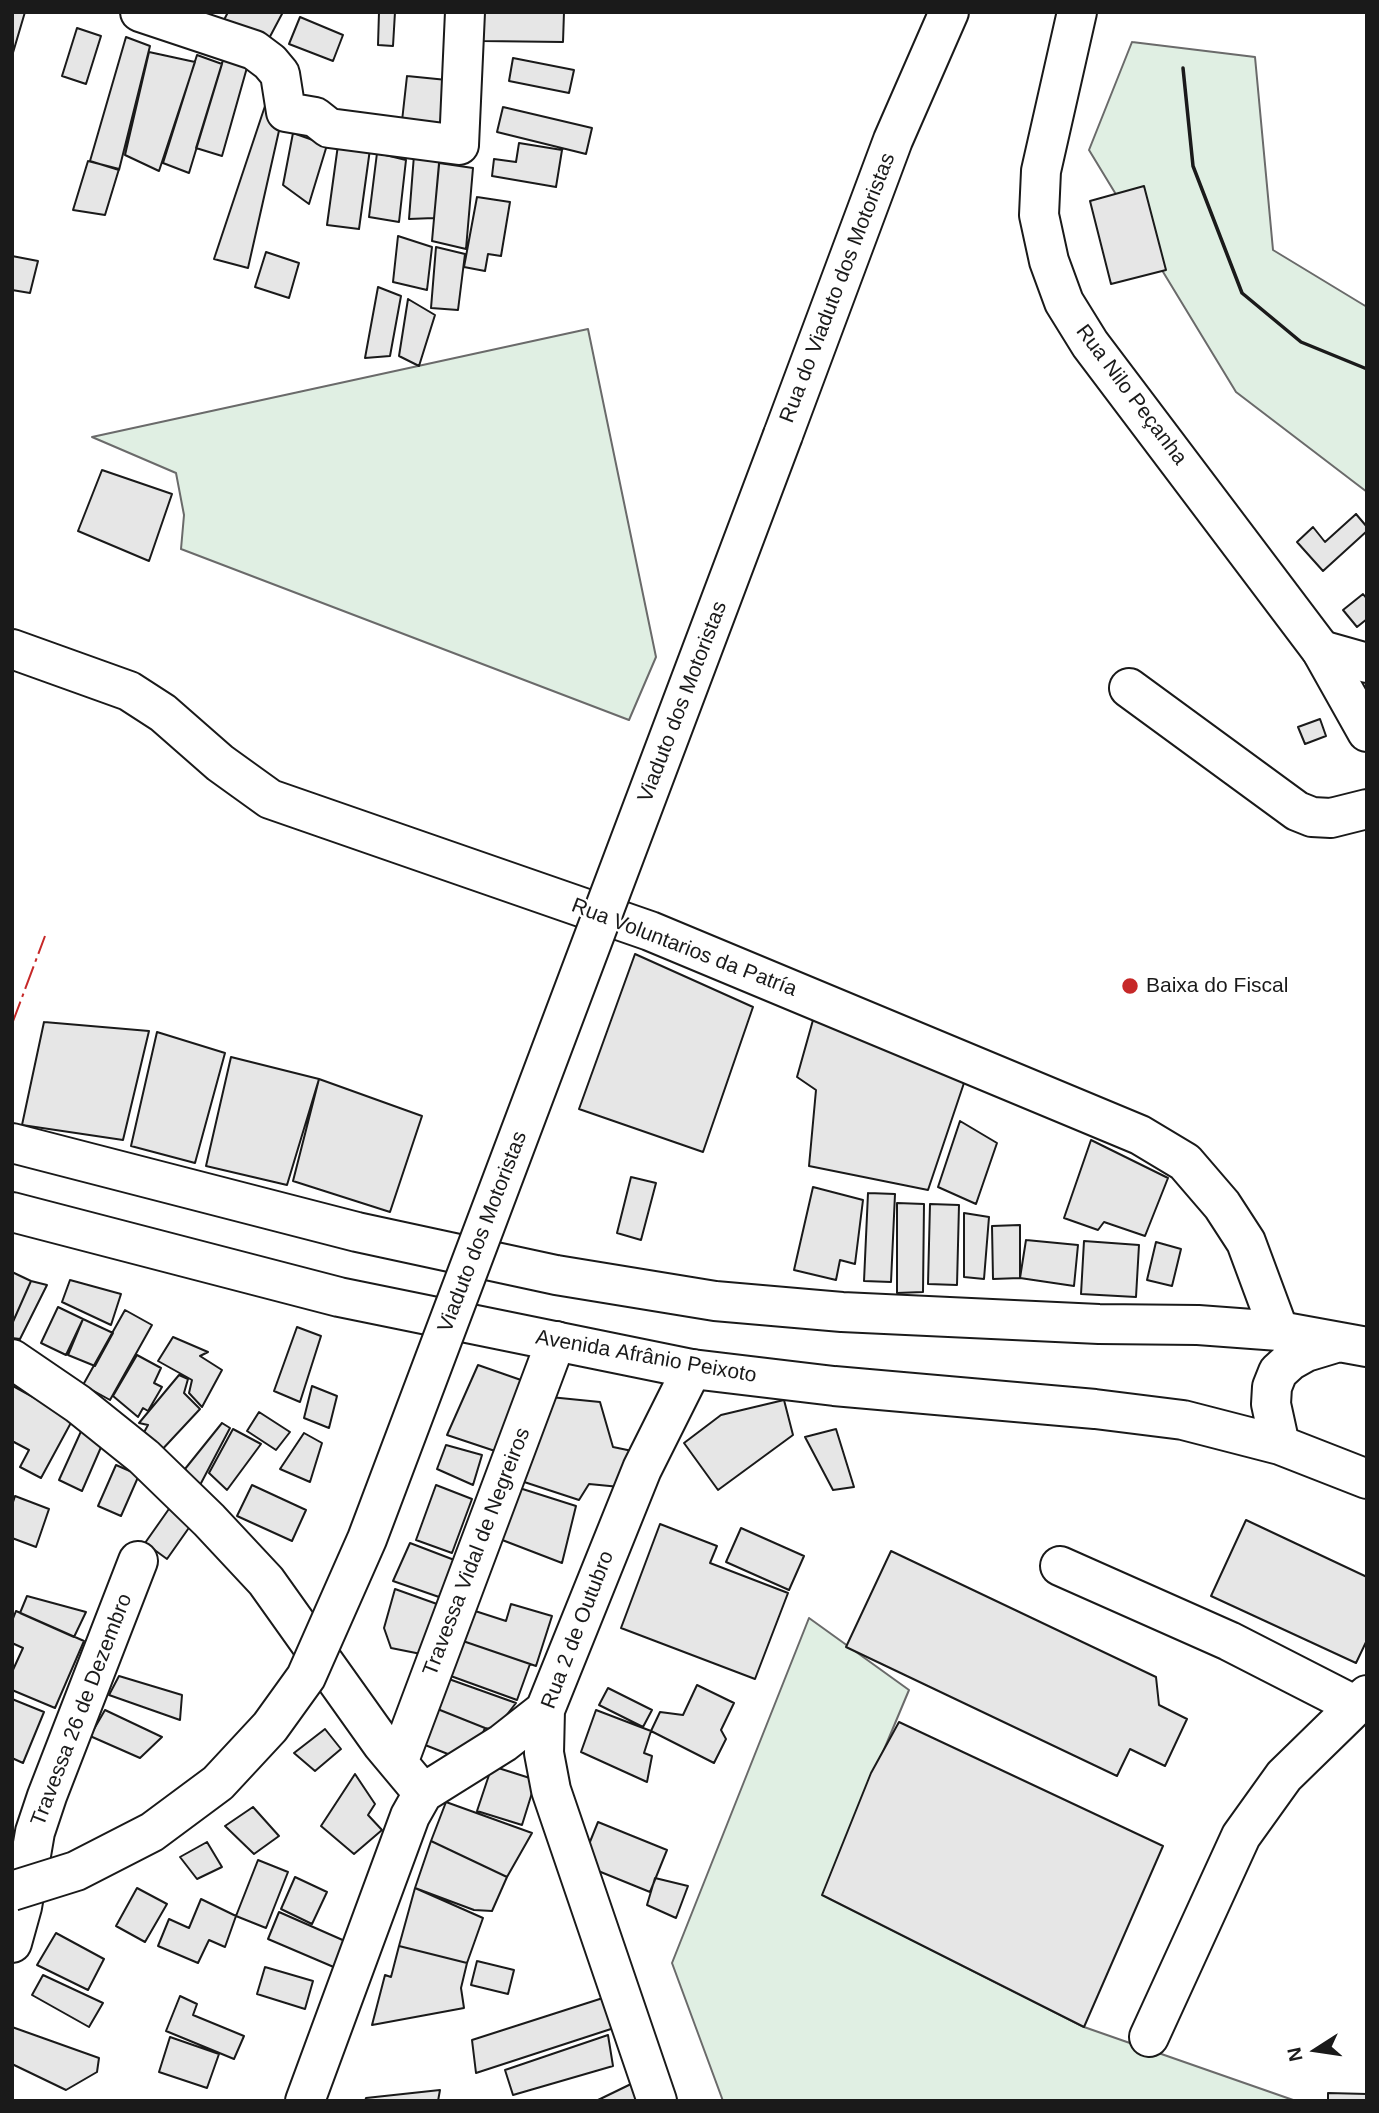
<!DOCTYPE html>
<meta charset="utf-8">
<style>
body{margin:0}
#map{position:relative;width:1379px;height:2113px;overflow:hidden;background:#fff;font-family:Arial,sans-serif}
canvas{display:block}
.frame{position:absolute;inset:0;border:14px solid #1a1a1a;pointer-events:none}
.north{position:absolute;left:1281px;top:2015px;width:70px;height:70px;-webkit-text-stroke:5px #fff;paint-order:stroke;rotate:258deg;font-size:19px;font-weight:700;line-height:28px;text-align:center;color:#1a1a1a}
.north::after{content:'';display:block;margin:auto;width:24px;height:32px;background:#1a1a1a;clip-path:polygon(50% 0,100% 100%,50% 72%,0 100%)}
</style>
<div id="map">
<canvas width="1379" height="2113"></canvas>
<div class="frame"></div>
<div class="north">N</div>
</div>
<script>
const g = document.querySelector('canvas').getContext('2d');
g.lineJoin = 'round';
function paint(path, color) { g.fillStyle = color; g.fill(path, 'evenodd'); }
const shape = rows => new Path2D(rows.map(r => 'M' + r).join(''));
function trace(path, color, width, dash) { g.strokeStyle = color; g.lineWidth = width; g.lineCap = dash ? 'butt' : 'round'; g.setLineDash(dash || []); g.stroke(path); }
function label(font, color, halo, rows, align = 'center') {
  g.font = font + ' Arial,sans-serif'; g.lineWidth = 5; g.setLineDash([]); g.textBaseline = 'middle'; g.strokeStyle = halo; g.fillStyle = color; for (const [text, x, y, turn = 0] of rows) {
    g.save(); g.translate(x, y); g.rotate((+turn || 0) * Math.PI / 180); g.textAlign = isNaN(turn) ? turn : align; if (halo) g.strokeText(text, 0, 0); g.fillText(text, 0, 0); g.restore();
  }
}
const green = shape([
 [1132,42,1255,57,1273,250,1367,307,1367,492,1236,392,1089,150,1132,42],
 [588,329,656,657,629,720,181,549,184,515,176,473,92,437,588,329],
 [809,1618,909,1690,823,1895,1084,2027,1296,2101,723,2101,672,1963,809,1618]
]);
paint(green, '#e0efe3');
trace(green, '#6a6a6a', 2);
const building = shape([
 [12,12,25,12,12,56,12,12],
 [228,12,283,12,265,46,222,24,228,12],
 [379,12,395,12,393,46,378,45,379,12],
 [483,12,564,12,563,42,482,41,483,12],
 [300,17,343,35,333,61,289,44,300,17],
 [77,28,101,36,86,84,62,76,77,28],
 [126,37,150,46,119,170,90,161,126,37],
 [149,52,195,62,159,171,125,155,149,52],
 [197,55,222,64,189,173,163,163,197,55],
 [224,57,248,64,222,156,196,148,224,57],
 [513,58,574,70,569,93,509,81,513,58],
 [407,76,447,80,441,134,401,130,407,76],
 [271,88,283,113,248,268,214,259,271,88],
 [503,107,592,128,586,154,497,132,503,107],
 [293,133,327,145,309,204,283,185,293,133],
 [519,143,562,150,556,187,492,176,494,159,516,162,519,143],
 [338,145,370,149,359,229,327,225,338,145],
 [377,153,406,160,399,222,369,217,377,153],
 [414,155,440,155,434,218,409,219,414,155],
 [88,161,119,169,105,215,73,210,88,161],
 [439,163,473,168,466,249,432,241,439,163],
 [1144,186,1166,270,1111,284,1090,201,1144,186],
 [477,197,510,202,501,256,488,254,485,271,464,267,477,197],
 [398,236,432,247,427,290,393,282,398,236],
 [436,247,465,254,458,310,431,308,436,247],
 [266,252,299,263,289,298,255,287,266,252],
 [12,256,38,261,30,293,12,290,12,256],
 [378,287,401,296,390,356,365,358,378,287],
 [408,299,435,315,419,366,399,356,408,299],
 [102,470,172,494,149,561,78,531,102,470],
 [1356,514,1367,527,1367,531,1323,571,1297,542,1313,527,1325,542,1356,514],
 [1363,594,1367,599,1367,619,1357,627,1343,610,1363,594],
 [1320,719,1326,736,1305,744,1298,727,1320,719],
 [635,954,753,1007,703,1152,579,1109,635,954],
 [813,1020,965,1080,928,1190,809,1166,816,1090,797,1077,813,1020],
 [44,1022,149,1031,123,1140,22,1125,44,1022],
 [157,1032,225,1053,195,1163,131,1146,157,1032],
 [231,1057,319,1079,287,1185,206,1166,231,1057],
 [319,1079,422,1116,390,1212,293,1181,319,1079],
 [960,1121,997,1143,976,1204,938,1187,960,1121],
 [1091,1140,1168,1178,1145,1236,1104,1222,1098,1230,1064,1218,1091,1140],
 [631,1177,656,1183,641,1240,617,1233,631,1177],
 [813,1187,863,1200,855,1264,840,1260,836,1280,794,1270,813,1187],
 [868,1193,895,1194,891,1282,864,1281,868,1193],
 [897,1203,924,1204,923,1292,897,1293,897,1203],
 [930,1204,959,1205,957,1285,928,1284,930,1204],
 [964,1213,989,1217,984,1279,964,1277,964,1213],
 [1020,1225,1020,1278,993,1279,992,1226,1020,1225],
 [1026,1240,1078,1245,1074,1286,1020,1278,1026,1240],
 [1084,1241,1139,1245,1136,1297,1081,1294,1084,1241],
 [1156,1242,1181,1249,1172,1286,1147,1280,1156,1242],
 [12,1272,31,1281,12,1324,12,1272],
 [70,1280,121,1294,111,1325,62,1302,70,1280],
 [31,1281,47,1285,20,1339,12,1338,12,1324,31,1281],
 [58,1307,83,1319,66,1355,41,1343,58,1307],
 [125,1310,152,1325,110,1400,83,1385,125,1310],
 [83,1319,113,1333,95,1366,68,1355,83,1319],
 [297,1327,321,1336,300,1402,274,1391,297,1327],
 [173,1337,208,1352,200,1356,222,1370,202,1407,189,1393,192,1380,158,1361,173,1337],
 [137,1355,161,1368,154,1383,162,1387,148,1411,143,1408,138,1417,113,1396,137,1355],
 [478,1365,521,1380,495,1451,447,1435,478,1365],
 [179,1375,188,1379,184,1393,200,1409,158,1454,142,1436,148,1425,139,1423,179,1375],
 [13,1386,73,1419,41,1478,20,1467,29,1450,12,1441,13,1386],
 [312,1386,337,1396,329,1428,304,1418,312,1386],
 [540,1396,600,1402,613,1447,637,1452,620,1487,589,1484,579,1500,512,1478,540,1396],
 [784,1400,793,1435,718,1490,684,1443,721,1415,784,1400],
 [259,1412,290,1432,276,1450,247,1431,259,1412],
 [222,1423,230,1428,199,1487,185,1469,222,1423],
 [83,1427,105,1438,82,1491,59,1480,83,1427],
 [233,1429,261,1444,227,1490,209,1473,233,1429],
 [836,1429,854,1487,833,1490,805,1437,836,1429],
 [304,1433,322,1443,310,1482,280,1469,304,1433],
 [446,1445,482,1455,473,1485,437,1469,446,1445],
 [116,1465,139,1475,121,1516,98,1506,116,1465],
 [252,1485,306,1510,292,1541,237,1516,252,1485],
 [436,1485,472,1499,452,1553,416,1540,436,1485],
 [510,1485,576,1506,562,1563,497,1538,510,1485],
 [15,1496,49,1509,36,1547,12,1538,12,1505,15,1496],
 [171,1506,193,1522,167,1559,145,1543,171,1506],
 [1246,1520,1367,1577,1367,1640,1356,1663,1211,1596,1246,1520],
 [660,1524,717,1546,710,1563,788,1593,755,1679,621,1628,660,1524],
 [741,1528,804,1556,789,1590,726,1562,741,1528],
 [410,1543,457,1561,439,1597,393,1581,410,1543],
 [891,1551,1156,1677,1159,1705,1187,1719,1165,1766,1130,1749,1117,1776,846,1647,891,1551],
 [395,1589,437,1604,421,1654,391,1648,384,1628,395,1589],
 [27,1596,86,1612,74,1637,20,1613,27,1596],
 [511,1604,552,1616,536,1666,460,1640,472,1610,506,1621,511,1604],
 [16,1611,84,1641,55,1708,12,1690,12,1672,23,1648,12,1643,12,1621,16,1611],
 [460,1640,530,1664,517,1700,448,1675,460,1640],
 [119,1676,182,1695,180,1720,109,1695,119,1676],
 [446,1678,516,1703,495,1730,485,1728,435,1708,446,1678],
 [697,1685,734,1703,721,1730,726,1739,714,1763,651,1731,660,1712,683,1715,697,1685],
 [608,1688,652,1710,643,1727,599,1705,608,1688],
 [12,1699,44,1712,23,1763,12,1758,12,1699],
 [435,1708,485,1728,479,1742,458,1758,420,1743,435,1708],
 [105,1710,162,1737,140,1758,90,1736,105,1710],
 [596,1710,651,1731,644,1753,652,1756,647,1782,581,1752,596,1710],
 [899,1722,1163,1846,1084,2027,822,1895,871,1773,899,1722],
 [325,1729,341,1749,315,1771,294,1753,325,1729],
 [492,1766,536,1780,522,1825,477,1811,492,1766],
 [355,1774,375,1804,368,1815,382,1830,354,1854,321,1826,355,1774],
 [446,1802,532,1833,507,1877,431,1841,446,1802],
 [253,1807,279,1836,254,1854,225,1826,253,1807],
 [598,1822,667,1850,650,1892,581,1864,598,1822],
 [431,1841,507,1877,492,1911,474,1910,415,1888,431,1841],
 [207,1842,222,1867,197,1879,180,1857,207,1842],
 [258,1860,288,1872,266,1928,236,1916,258,1860],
 [295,1877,327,1892,312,1924,281,1909,295,1877],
 [655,1878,688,1886,676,1918,647,1905,655,1878],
 [137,1888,167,1904,145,1942,116,1926,137,1888],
 [415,1888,483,1918,467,1963,399,1946,415,1888],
 [201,1899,236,1916,225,1947,209,1940,198,1963,158,1946,169,1919,189,1928,201,1899],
 [279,1912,354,1945,343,1971,268,1939,279,1912],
 [56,1933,104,1959,88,1990,37,1965,56,1933],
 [399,1946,467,1963,461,1988,464,2008,372,2025,385,1975,391,1977,399,1946],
 [477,1961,514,1970,508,1994,471,1985,477,1961],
 [265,1967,313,1981,305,2009,257,1994,265,1967],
 [43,1975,103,2003,89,2027,32,1995,43,1975],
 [180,1996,197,2004,193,2015,244,2036,234,2059,166,2031,180,1996],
 [606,1997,614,2028,476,2073,472,2040,606,1997],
 [12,2027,99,2058,97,2072,66,2090,12,2064,12,2027],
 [608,2035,613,2066,513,2095,505,2070,608,2035],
 [170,2037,219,2054,207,2088,159,2072,170,2037],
 [631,2084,639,2101,596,2101,631,2084],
 [440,2090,438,2101,365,2101,366,2098,440,2090],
 [1328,2093,1367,2094,1367,2101,1328,2101,1328,2093]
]);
paint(building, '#e6e6e6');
trace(building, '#1a1a1a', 2);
const minor = shape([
 [140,12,254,50,270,62,280,74,286,112,315,117,329,128,459,145,465,12],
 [12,649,129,691,163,713,220,763,270,799,650,931,1140,1135,1185,1162,1222,1205,1246,1242,1279,1331],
 [1321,650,1367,663],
 [1129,688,1297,811,1312,817,1331,818,1367,809],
 [12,1359,78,1404,144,1457,209,1520,266,1581,382,1744,423,1793],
 [1060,1566,1229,1641,1356,1706],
 [398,1763,556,1341],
 [12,1943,22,1907,35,1832,47,1796,138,1561],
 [1149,2037,1241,1836,1284,1776,1367,1695],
 [305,2101,410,1816,423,1793,503,1743,545,1710],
 [657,2101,551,1790,544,1753,545,1710,642,1469,692,1369]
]);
const major = shape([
 [1077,12,1041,171,1039,215,1049,261,1064,302,1090,344,1321,650,1367,732],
 [783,435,893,140,949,12],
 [12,1143,357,1232,556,1275,715,1301,842,1312,1099,1324,1198,1325,1279,1331,1367,1347],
 [12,1212,339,1297,692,1369,834,1386,1095,1409,1183,1420,1280,1445,1367,1479],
 [1280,1445,1271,1404,1272,1387,1278,1372,1290,1361,1306,1352,1339,1342]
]);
trace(minor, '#1a1a1a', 42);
trace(major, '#1a1a1a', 42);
trace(minor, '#fff', 38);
trace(major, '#fff', 38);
const majorBridge = shape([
 [12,1891,76,1871,152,1832,218,1783,270,1727,306,1677,367,1539,783,435]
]);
trace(majorBridge, '#1a1a1a', 42, []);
trace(majorBridge, '#fff', 38);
trace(shape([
 [1183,68,1193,166,1242,293,1301,342,1367,369]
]), '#1a1a1a', 3.5);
trace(shape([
 [12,1024,45,936]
]), '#c62828', 2, [24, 5, 3.5, 5]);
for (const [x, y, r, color] of [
 [1130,986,9,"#c62828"]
]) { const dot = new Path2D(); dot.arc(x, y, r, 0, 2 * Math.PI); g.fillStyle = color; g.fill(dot); trace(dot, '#fff', 2.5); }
label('21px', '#1a1a1a', '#fff', [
 ["Rua do Viaduto dos Motoristas",838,288,-69],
 ["Rua Nilo Peçanha",1131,395,53],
 ["Viaduto dos Motoristas",683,702,-69],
 ["Rua Voluntarios da Patría",684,948,21],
 ["Viaduto dos Motoristas",483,1232,-69],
 ["Avenida Afrânio Peixoto",646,1357,10],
 ["Travessa Vidal de Negreiros",477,1552,-69],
 ["Rua 2 de Outubro",578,1630,-69],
 ["Travessa 26 de Dezembro",82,1710,-69]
]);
label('21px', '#1a1a1a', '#fff', [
 ["Baixa do Fiscal",1146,986]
], 'left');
</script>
